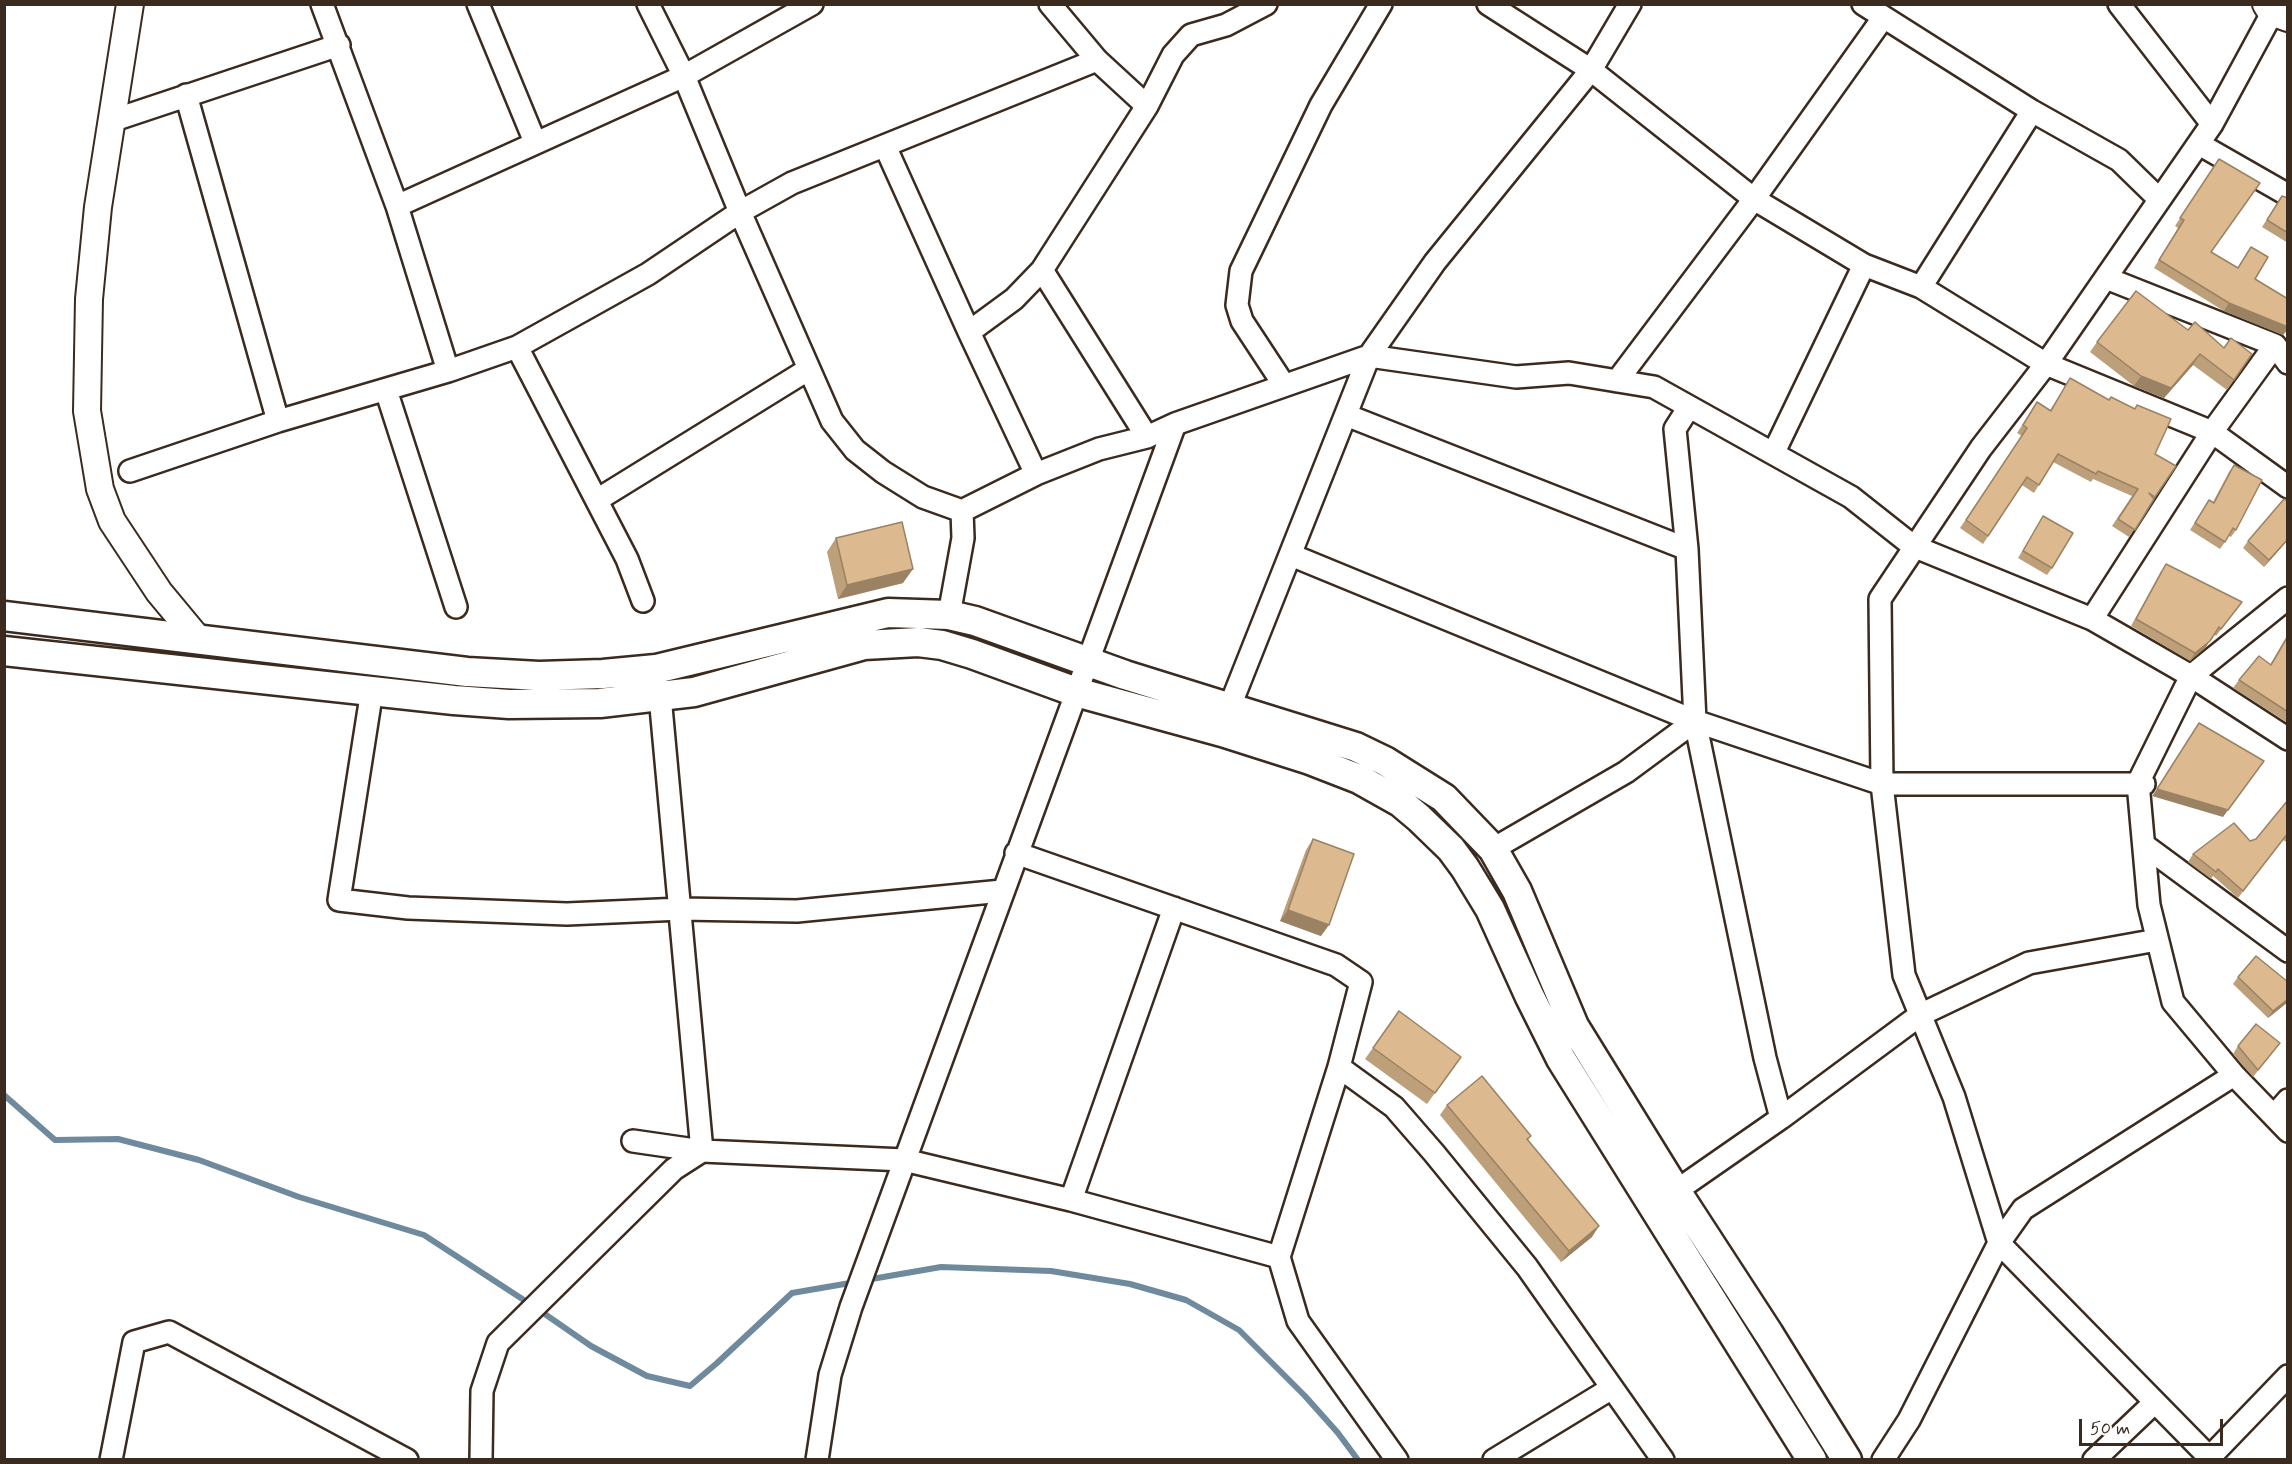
<!DOCTYPE html>
<style>
body{margin:0}
#map{position:relative;width:2292px;height:1464px;overflow:hidden;background:#fff;font-family:Mynerve,sans-serif}
canvas{display:block}
.frame{position:absolute;inset:0;border:6px solid #3b2a1e;pointer-events:none}
.scale{position:absolute;left:2079px;top:1419px;width:144px;height:27px;box-sizing:border-box;border:3px solid #3b2a1e;border-top:0;padding-left:8px;font-size:18px;line-height:21px;white-space:nowrap;color:#3b2a1e;-webkit-text-stroke:4px #fff;paint-order:stroke}
</style>
<div id="map">
<canvas width="2292" height="1464"></canvas>
<div class="frame"></div>
<div class="scale">50 m</div>
</div>
<script>
const g = document.querySelector('canvas').getContext('2d');
g.lineJoin = 'round';
const shape = rows => new Path2D(rows.map(r => 'M' + r).join(''));
function trace(path, color, width, dash) { g.strokeStyle = color; g.lineWidth = width; g.lineCap = dash ? 'butt' : 'round'; g.setLineDash(dash || []); g.stroke(path); }
function paint(path, color) { g.fillStyle = color; g.fill(path, 'evenodd'); }
trace(shape([
 [4,1095,55,1140,118,1139,199,1160,299,1197,424,1235,530,1304],
 [866,1280,941,1267,1051,1271,1130,1284,1186,1300,1239,1330,1305,1396,1338,1433,1358,1460],
 [539,1310,591,1346,647,1376,690,1386,717,1363,792,1293,856,1282]
]), '#6f8a9d', 6);
const minor = shape([
 [322,4,397,206,448,371],
 [478,4,535,142],
 [648,4,684,76,740,212,832,421,855,450,883,472,923,497,962,511],
 [1050,4,1097,60,1147,106],
 [1488,4,1591,70,1754,199,1864,265,1921,287,2046,364,2212,432,2288,487],
 [1863,4,2032,111,2119,160,2159,199],
 [2119,4,2212,124],
 [186,95,278,421],
 [111,121,339,45],
 [2199,144,2288,195],
 [885,146,969,332,1036,474],
 [397,206,684,76,812,4],
 [1042,270,1147,437],
 [2106,278,2275,345,2288,363],
 [1921,287,2032,111],
 [969,332,1014,299,1042,270,1147,106,1173,55,1191,35,1226,25,1266,4],
 [517,347,627,559,643,601],
 [1617,381,1754,199,1883,18],
 [1284,385,1242,321,1237,305,1241,271,1321,105,1381,4],
 [386,390,456,607],
 [1689,407,1675,429,1687,549,1695,721,1765,1058,1781,1118],
 [1346,415,1687,549],
 [1774,452,1864,265],
 [130,471,278,421,448,371,517,347,648,274,740,212,792,183,1097,60],
 [597,500,809,369],
 [1291,555,1695,721],
 [2288,598,2191,676,2138,783,2149,905,2173,1002,2234,1075,2288,1131],
 [949,615,963,538,962,511,1036,474,1099,449,1147,437,1175,424,1369,356,1516,377,1569,373,1654,387,1851,497,1913,546,2092,619,2191,676,2288,739],
 [2092,619,2212,432,2275,345],
 [372,690,339,900,408,908,567,914,681,909,797,911,1002,891],
 [660,696,702,1151,904,1160,1071,1200,1279,1257,1339,1067,1361,982,1336,965,1016,853],
 [1230,706,1369,356,1435,262,1591,70,1630,4],
 [2144,845,2288,951],
 [1493,849,1626,772,1695,721,1882,784,2144,784],
 [1339,1067,1394,1107,1434,1153,1527,1267,1663,1460],
 [2274,1116,2288,1100],
 [633,1141,702,1151],
 [1676,1191,1781,1118,1920,1015,2029,963,2157,940],
 [1071,1200,1174,908],
 [1279,1257,1298,1321,1397,1460],
 [2210,1457,2288,1376],
 [111,1460,134,1342,169,1332,407,1460],
 [481,1460,482,1391,498,1343,674,1169,702,1151],
 [817,1460,830,1375,851,1307,1175,424],
 [1494,1460,1612,1388],
 [1883,1460,1909,1420,1999,1243,2023,1209,2234,1075],
 [2094,1460,2154,1403],
 [2212,1460,1999,1243,1954,1097,1904,975,1882,784,1880,599,1981,448,2046,364,2212,124,2277,4]
]);
const tertiary = shape([
 [130,4,98,207,89,299,87,411,100,489,112,521,159,592,198,639],
 [2266,4,2271,12,2288,18]
]);
const secondary = shape([
 [4,616,467,672,539,676,603,674,656,669,888,613,949,615,975,621,1125,675,1356,747,1385,761,1444,798,1493,849,1517,891,1574,1026,1676,1191,1769,1334,1847,1460],
 [4,651,454,700,509,704,600,703,694,692,864,645,918,642,942,645,972,654,1076,692,1222,732,1310,760,1359,779,1400,802,1419,818,1451,849,1465,868,1490,909,1529,995,1561,1059,1812,1460]
]);
trace(minor, '#3b2a1e', 26);
trace(tertiary, '#3b2a1e', 30);
trace(secondary, '#3b2a1e', 33);
trace(minor, '#fff', 21);
trace(tertiary, '#fff', 26);
trace(secondary, '#fff', 28);
paint(shape([
 [2219,159,2211,252,2238,268,2251,247,2255,279,2288,299,2288,329,2283,335,2224,311,2154,268,2178,228,2175,226],
 [2282,196,2288,198,2288,243,2262,227],
 [2188,330,2224,348,2252,354,2227,390,2193,365,2164,398,2134,386,2090,352,2097,342],
 [2070,378,2109,400,2134,409,2137,405,2155,454,2176,466,2129,537,2112,526,2132,496,2093,479,2091,482,2053,462,2034,493,2022,485,1983,544,1960,528,2022,436,2017,433,2037,402,2050,410],
 [2234,465,2236,530,2231,537,2229,536,2220,549,2190,530,2209,500,2213,502,2229,472],
 [2043,516,2052,568,2047,575,2018,558],
 [836,538,903,583,838,599,827,552],
 [2288,540,2264,567,2243,548,2248,541],
 [2166,564,2242,602,2216,636,2214,634,2205,648,2190,661,2131,626,2161,571],
 [2288,634,2288,723,2233,688,2239,680,2270,665],
 [2288,800,2288,843,2283,840,2238,898,2213,876,2211,879,2188,862,2193,854,2250,841,2256,839],
 [1313,839,1321,936,1280,921,1306,850],
 [2238,977,2288,1002,2268,1018,2233,984],
 [1399,1011,1461,1057,1427,1104,1365,1059],
 [2280,1043,2253,1077,2233,1054,2238,1046],
 [1447,1105,1531,1136,1528,1140,1592,1237,1561,1262,1440,1115]
]), '#bd9f7a');
paint(shape([
 [2229,303,2288,327,2288,329,2283,335,2224,311],
 [2200,354,2193,365,2164,398,2134,386,2141,376],
 [2288,539,2288,540,2264,567,2269,560],
 [913,569,903,583,838,599,847,585],
 [2210,641,2205,648,2190,661,2195,653],
 [2264,761,2223,817,2152,796,2157,789],
 [1288,910,1329,925,1321,936,1280,921],
 [2288,999,2288,1002,2268,1018,2273,1011],
 [1599,1226,1592,1237,1561,1262,1569,1251]
]), '#9a8263');
const building = shape([
 [2219,159,2260,183,2211,252,2238,268,2251,247,2268,257,2255,279,2288,299,2288,327,2229,303,2159,260,2184,220,2180,218,2219,159],
 [2282,196,2288,198,2288,233,2267,220,2282,196],
 [2136,291,2188,330,2195,322,2224,348,2231,338,2252,354,2234,380,2200,354,2171,388,2141,376,2097,342,2136,291],
 [2070,378,2109,400,2111,397,2135,409,2137,405,2171,419,2155,454,2176,466,2155,497,2149,493,2154,499,2135,530,2118,519,2138,489,2098,471,2096,474,2058,454,2039,485,2027,477,1988,536,1966,520,2027,428,2023,425,2037,402,2051,411,2070,378],
 [2234,465,2262,480,2236,530,2233,528,2225,542,2195,523,2209,500,2214,503,2234,465],
 [2284,499,2288,502,2288,539,2269,560,2248,541,2284,499],
 [2043,516,2073,533,2052,568,2023,551,2043,516],
 [902,522,913,569,847,585,836,538,902,522],
 [2166,564,2242,602,2221,629,2219,627,2210,641,2195,653,2136,619,2166,564],
 [2288,636,2288,712,2239,680,2259,656,2271,665,2288,636],
 [2199,723,2264,761,2228,810,2157,789,2199,723],
 [2288,800,2288,833,2243,891,2218,869,2216,872,2193,854,2234,823,2250,841,2256,839,2288,800],
 [1313,839,1354,854,1329,925,1288,910,1313,839],
 [2256,956,2288,982,2288,999,2273,1011,2238,977,2256,956],
 [1399,1011,1461,1057,1435,1093,1373,1048,1399,1011],
 [2256,1024,2280,1043,2258,1070,2238,1046,2256,1024],
 [1482,1076,1531,1136,1527,1139,1599,1226,1569,1251,1447,1105,1482,1076]
]);
paint(building, '#dcb98e');
trace(building, '#9a8263', 1.5);
</script>
